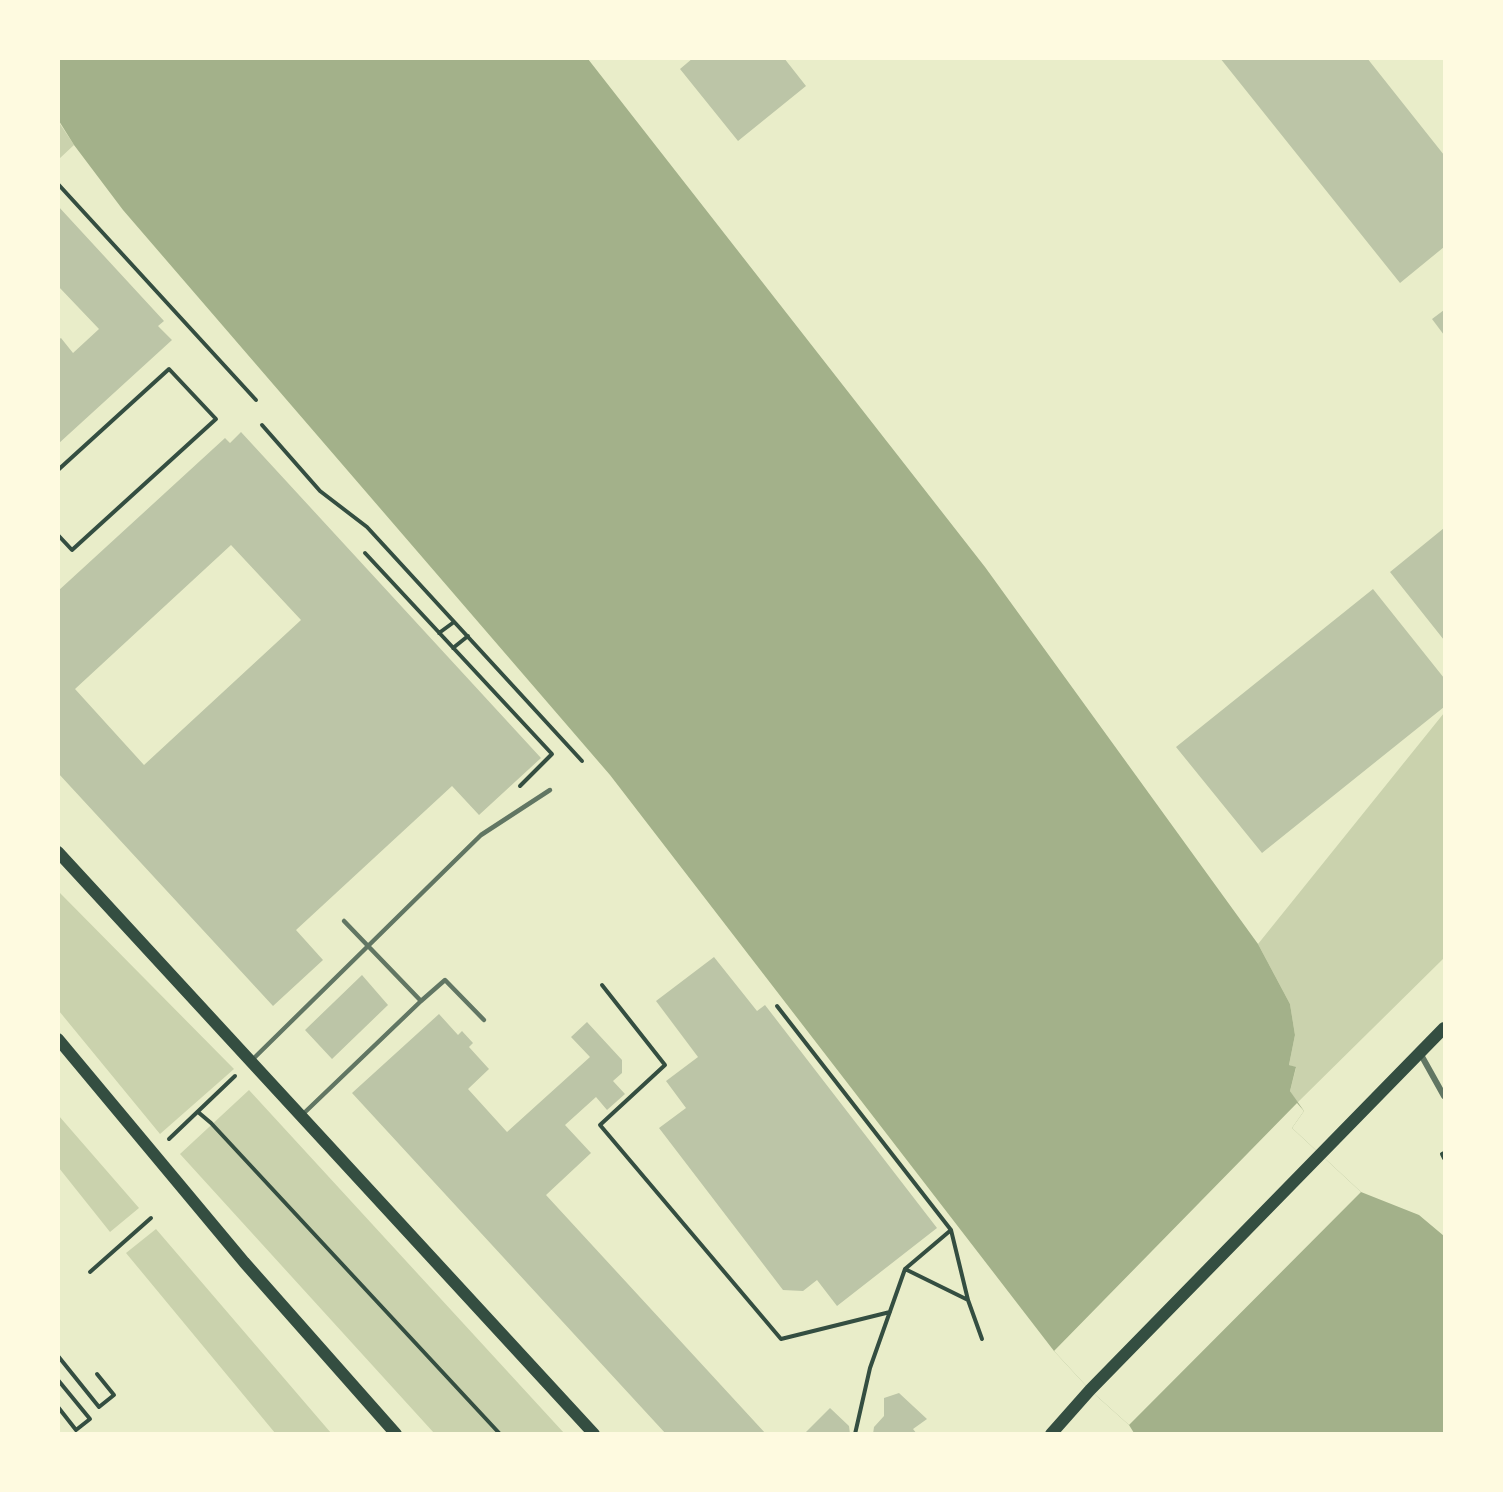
<!DOCTYPE html>
<style>
body{margin:0}
#map{position:relative;width:1503px;height:1492px;overflow:hidden;background:#e9edc9;font-family:"DejaVu Sans",sans-serif}
canvas{display:block}
.frame{position:absolute;inset:0;border:60px solid #fefae0;pointer-events:none}
</style>
<div id="map">
<canvas width="1503" height="1492"></canvas>
<div class="frame"></div>
</div>
<script>
const g = document.querySelector('canvas').getContext('2d');
g.lineJoin = 'round';
function paint(path, color) { g.fillStyle = color; g.fill(path, 'evenodd'); }
const shape = rows => new Path2D(rows.map(r => 'M' + r).join(''));
function trace(path, color, width, dash) { g.strokeStyle = color; g.lineWidth = width; g.lineCap = dash ? 'butt' : 'round'; g.setLineDash(dash || []); g.stroke(path); }
paint(shape([
 [58,121,74,145,59,159,58,159],
 [1444,713,1444,958,1297,1103,1290,1091,1296,1068,1289,1065,1295,1035,1290,1004,1258,944],
 [59,892,234,1069,160,1134,59,1011],
 [249,1090,564,1433,434,1433,180,1154],
 [59,1116,139,1208,110,1232,59,1168],
 [156,1229,331,1433,275,1433,126,1253]
]), '#cad2ad');
paint(shape([
 [59,59,588,59,985,567,1258,944,1290,1004,1295,1035,1289,1065,1296,1067,1290,1091,1304,1111,1292,1128,1361,1192,1419,1215,1444,1236,1444,1433,1134,1433,1129,1425,1090,1390,1054,1351,610,775,123,210,74,145,59,121]
]), '#a3b18a');
paint(shape([
 [1297,1103,1304,1111,1292,1128,1361,1192,1129,1425,1090,1390,1054,1351]
]), '#e9edc9');
paint(shape([
 [693,58,784,58,806,86,738,141,680,69],
 [1220,58,1367,58,1444,155,1444,247,1400,283],
 [58,206,164,321,158,326,172,340,58,444,58,340,61,338,73,353,99,329,58,286],
 [1444,310,1444,335,1432,319],
 [241,432,541,758,479,815,452,786,296,930,323,960,273,1006,58,773,58,591,225,438,230,443],
 [231,545,301,620,144,765,75,689],
 [1444,528,1444,640,1390,572],
 [1373,589,1444,678,1444,707,1262,853,1176,747],
 [714,957,757,1011,765,1005,937,1228,837,1306,817,1280,803,1291,783,1290,659,1128,686,1108,666,1081,698,1057,656,1001],
 [362,975,388,1005,332,1059,305,1030],
 [439,1014,458,1035,462,1031,473,1043,469,1047,489,1069,468,1089,507,1132,590,1057,571,1037,587,1022,622,1060,622,1073,613,1081,625,1094,607,1110,596,1097,565,1125,591,1153,546,1195,766,1434,666,1434,352,1093],
 [899,1393,927,1419,913,1429,917,1434,873,1434,874,1427,884,1416,884,1398],
 [830,1408,849,1426,850,1434,808,1434,806,1432]
]), '#bcc5a7');
trace(shape([
 [58,184,256,400],
 [262,425,320,491,367,527,582,761],
 [58,470,169,369,216,419,72,550,58,535],
 [365,553,552,754,520,786],
 [439,633,454,622],
 [453,648,468,636],
 [602,985,665,1065,600,1125,781,1339,890,1312],
 [777,1006,951,1230,968,1300,982,1339],
 [198,1112,211,1123,500,1434],
 [169,1139,235,1076],
 [1444,1153,1442,1154,1444,1158],
 [905,1269,968,1300],
 [90,1272,151,1218],
 [58,1356,99,1407,114,1395,97,1374],
 [58,1380,90,1419,76,1430,58,1407],
 [855,1434,870,1368,905,1269,951,1230]
]), '#344e41', 4);
trace(shape([
 [421,1001,445,980,484,1020],
 [251,1061,481,835,550,790],
 [302,1115,421,1001,344,921]
]), '#617663', 4.5);
trace(shape([
 [1420,1053,1444,1096]
]), '#617663', 6);
trace(shape([
 [58,852,594,1434],
 [58,1039,244,1262,396,1434],
 [1051,1434,1090,1390,1444,1028]
]), '#344e41', 12);
</script>
